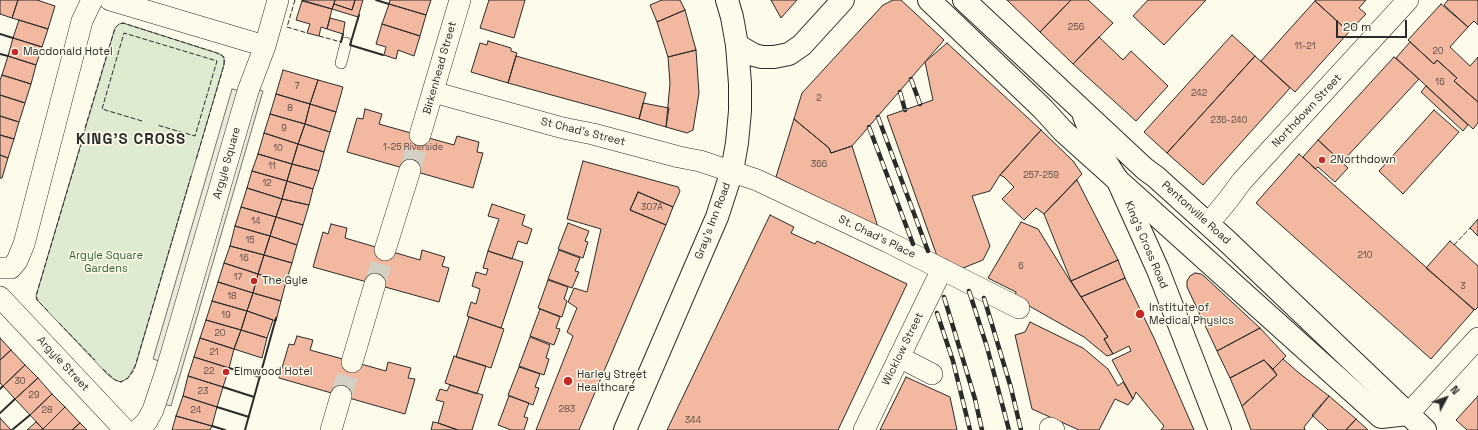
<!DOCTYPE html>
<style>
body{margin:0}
#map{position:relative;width:1478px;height:430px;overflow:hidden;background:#fdfbea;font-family:"Space Grotesk",sans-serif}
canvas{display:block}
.north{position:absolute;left:1426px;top:378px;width:40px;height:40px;-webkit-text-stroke:3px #fdfbea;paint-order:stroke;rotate:49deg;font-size:11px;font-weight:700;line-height:16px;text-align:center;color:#2b2b2b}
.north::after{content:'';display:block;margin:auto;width:14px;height:18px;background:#2b2b2b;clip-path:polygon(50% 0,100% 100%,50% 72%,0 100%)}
.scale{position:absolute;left:1336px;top:20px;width:71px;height:18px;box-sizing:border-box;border:2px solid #2b2b2b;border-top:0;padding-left:5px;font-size:12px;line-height:14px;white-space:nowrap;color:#2b2b2b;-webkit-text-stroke:3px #fdfbea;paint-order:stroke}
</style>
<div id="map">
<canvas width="1478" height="430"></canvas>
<div class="north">N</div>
<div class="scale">20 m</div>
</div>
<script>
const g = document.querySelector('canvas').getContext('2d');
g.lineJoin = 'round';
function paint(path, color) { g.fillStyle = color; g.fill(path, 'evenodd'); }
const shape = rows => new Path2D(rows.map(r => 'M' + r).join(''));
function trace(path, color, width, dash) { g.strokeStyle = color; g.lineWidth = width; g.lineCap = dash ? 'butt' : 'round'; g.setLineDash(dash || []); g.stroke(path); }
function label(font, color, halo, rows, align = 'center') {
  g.font = font + ' "Space Grotesk",sans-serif'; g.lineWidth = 3; g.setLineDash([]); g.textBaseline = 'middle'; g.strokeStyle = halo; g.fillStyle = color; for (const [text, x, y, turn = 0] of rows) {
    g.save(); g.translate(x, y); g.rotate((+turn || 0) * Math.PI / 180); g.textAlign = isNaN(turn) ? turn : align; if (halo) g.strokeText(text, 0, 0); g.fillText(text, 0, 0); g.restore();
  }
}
const green = shape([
 [123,23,217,53,222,55,225,61,136,364,128,378,121,382,115,380,108,375,39,302,36,296,115,28,119,24,123,23]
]);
paint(green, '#deebd1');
trace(green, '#74746e', 1);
const parking = shape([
 [232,89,241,91,162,362,153,359,232,89],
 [256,89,263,91,171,406,164,404,256,89]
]);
paint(parking, '#eceadb');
trace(parking, '#74746e', 1);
const building = shape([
 [0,0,18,0,12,18,0,14,0,0],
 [18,0,37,0,55,6,48,29,12,18,18,0],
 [302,0,335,0,332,9,302,0],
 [335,0,355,0,352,10,334,4,335,0],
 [355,0,363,0,358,17,332,9,334,4,352,10,355,0],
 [390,0,431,0,426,15,389,4,390,0],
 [489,0,525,0,514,38,480,28,489,0],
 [662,0,680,0,685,10,657,22,650,5,662,0],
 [771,0,797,0,781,18,771,0],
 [893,0,901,0,944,40,852,146,831,153,829,148,794,119,802,93,883,5,893,0],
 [1007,0,1071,0,1040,32,1007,0],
 [1071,0,1088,0,1113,23,1073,64,1040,32,1071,0],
 [1148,0,1206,0,1164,45,1133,16,1148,0],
 [1316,0,1366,0,1359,8,1366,14,1349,32,1315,1,1316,0],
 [1448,0,1478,0,1478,25,1474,21,1468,27,1444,5,1448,0],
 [302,1,332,9,327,29,321,27,319,36,307,33,310,24,296,20,302,1],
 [1315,1,1349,32,1295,92,1261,61,1315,1],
 [389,4,426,15,420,36,382,24,389,4],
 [1441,4,1468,27,1450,47,1470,66,1478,57,1478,102,1454,81,1457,78,1437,60,1434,64,1408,40,1441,4],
 [685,10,696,50,668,57,657,22,685,10],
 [330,18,345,22,343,34,327,29,330,18],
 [19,20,48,29,42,47,13,38,19,20],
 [382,24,420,36,414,56,398,50,396,59,384,55,386,47,376,44,382,24],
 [1232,35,1255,56,1167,153,1144,132,1232,35],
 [1099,37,1123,60,1131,51,1168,86,1136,121,1073,64,1099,37],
 [13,38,42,47,36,65,8,56,13,38],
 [488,41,511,48,511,51,517,53,508,83,471,72,480,43,487,45,488,41],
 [1410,42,1434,64,1437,60,1457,78,1454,81,1478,102,1478,123,1473,129,1396,58,1410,42],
 [947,43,1041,130,1000,175,990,191,972,196,990,246,983,260,963,268,937,256,887,116,933,100,925,62,947,43],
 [696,50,699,93,693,130,687,133,666,127,670,83,668,57,696,50],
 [8,56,36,65,31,84,2,75,8,56],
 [516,56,646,93,639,119,508,83,516,56],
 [1255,56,1290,88,1203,185,1167,153,1255,56],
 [1394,57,1419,79,1342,162,1318,140,1394,57],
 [283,70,318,80,310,104,276,94,283,70],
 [2,75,31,84,25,103,0,95,0,80,2,75],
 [318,80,343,87,336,112,310,104,318,80],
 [1426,86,1468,125,1463,131,1421,92,1426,86],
 [276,94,310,104,305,124,270,114,276,94],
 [0,95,25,103,19,122,0,116,0,95],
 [643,103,669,108,666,127,639,119,643,103],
 [310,104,336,112,330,132,305,124,310,104],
 [365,109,382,114,379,124,454,145,457,136,479,142,477,152,483,153,473,188,347,152,357,118,363,119,365,109],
 [1434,110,1459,132,1403,194,1379,171,1434,110],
 [270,114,305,124,298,144,264,133,270,114],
 [0,116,19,122,14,139,0,135,0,116],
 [794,119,829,148,831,153,852,146,878,227,776,177,794,119],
 [305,124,330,132,324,152,298,144,305,124],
 [1041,130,1073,161,1082,174,1044,214,1036,208,1024,220,1002,199,1014,187,1004,177,1000,175,1041,130],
 [264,133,298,144,292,164,258,154,264,133],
 [0,135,14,139,8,158,0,155,0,135],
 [1318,140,1348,168,1335,182,1318,167,1315,169,1303,157,1318,140],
 [298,144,324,152,319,171,292,164,298,144],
 [258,154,292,164,287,181,252,171,258,154],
 [1299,154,1474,310,1431,359,1256,203,1299,154],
 [0,155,8,158,2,178,0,178,0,155],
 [583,161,678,187,680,191,673,207,638,192,636,197,630,210,666,225,579,430,536,430,573,336,567,332,577,308,568,302,574,288,587,292,601,229,567,219,583,161],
 [292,164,319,171,313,189,287,181,292,164],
 [252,171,287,181,282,199,247,188,252,171],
 [1077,180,1118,260,1071,281,1044,214,1077,180],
 [287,181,313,189,309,205,282,199,287,181],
 [247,188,282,199,276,217,241,207,247,188],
 [638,192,673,207,666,225,630,210,638,192],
 [282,199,309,205,303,225,276,217,282,199],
 [492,204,525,215,522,225,532,229,527,244,518,241,512,259,488,251,499,219,488,216,492,204],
 [241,207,276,217,270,236,235,226,241,207],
 [770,215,794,227,791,233,815,244,817,241,907,284,838,430,667,430,770,215],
 [276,217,303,225,297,245,270,236,276,217],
 [1478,219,1478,236,1470,228,1478,219],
 [1021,222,1038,229,1069,279,1108,337,1104,339,1113,354,1107,356,1084,337,1015,298,1016,292,988,278,1021,222],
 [568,223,589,231,585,241,588,242,583,258,558,249,568,223],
 [331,224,347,228,345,238,420,260,422,250,445,257,442,266,449,268,439,302,313,267,323,232,328,234,331,224],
 [235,226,270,236,264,255,230,246,235,226],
 [270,236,297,245,292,263,264,255,270,236],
 [1450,241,1478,266,1478,307,1475,310,1426,268,1450,241],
 [230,246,264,255,258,274,224,263,230,246],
 [559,250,580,258,575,271,579,272,572,288,548,279,559,250],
 [488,251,523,262,501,328,467,316,471,302,476,304,480,289,472,286,476,272,486,275,488,269,483,268,488,251],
 [264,255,292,263,286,282,258,274,264,255],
 [1118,260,1125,278,1081,297,1071,281,1118,260],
 [224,263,258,274,253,293,218,282,224,263],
 [1195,273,1201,274,1205,277,1260,328,1217,351,1187,287,1187,281,1190,276,1195,273],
 [258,274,286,282,281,301,253,293,258,274],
 [1125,278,1154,338,1194,430,1161,430,1164,426,1136,392,1133,399,1112,360,1131,351,1129,346,1113,354,1104,339,1108,337,1081,297,1125,278],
 [548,280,568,287,564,299,567,301,562,317,538,308,548,280],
 [218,282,253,293,247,311,212,301,218,282],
 [253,293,281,301,276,321,247,311,253,293],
 [212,301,247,311,241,330,206,320,212,301],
 [540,309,560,317,556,328,560,329,554,345,530,336,540,309],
 [247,311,273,320,267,338,241,330,247,311],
 [469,317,504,329,491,368,456,357,469,317],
 [206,320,241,330,234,349,200,338,206,320],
 [1030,322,1083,348,1108,369,1118,386,1123,382,1133,399,1128,405,1115,399,1099,430,1079,430,1032,409,1015,335,1025,332,1030,322],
 [1260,328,1286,356,1273,369,1264,360,1230,378,1217,351,1260,328],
 [241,330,267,338,262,358,234,349,241,330],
 [297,336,313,340,310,350,386,371,388,362,411,368,408,378,415,379,405,414,279,378,289,344,294,345,297,336],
 [530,337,550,345,546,358,549,359,544,375,519,366,530,337],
 [0,338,11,350,0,360,0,338],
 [200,338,234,349,229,368,194,357,200,338],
 [11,350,25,365,3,386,0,383,0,360,11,350],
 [454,356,486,366,477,394,445,383,454,356],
 [194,357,229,368,223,387,188,376,194,357],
 [1283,359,1299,373,1329,396,1304,427,1305,430,1251,430,1242,406,1277,375,1273,369,1283,359],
 [1264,360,1277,375,1242,406,1230,378,1264,360],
 [25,365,38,378,15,399,3,386,25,365],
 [519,367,540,374,535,387,539,388,533,405,508,395,519,367],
 [188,376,223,387,217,407,183,396,188,376],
 [906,377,950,397,957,430,880,430,906,377],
 [38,378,52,394,30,415,15,399,38,378],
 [450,385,483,395,472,430,458,430,438,423,444,402,436,400,440,389,447,391,450,385],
 [52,394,65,407,43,429,30,415,52,394],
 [183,396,217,407,212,426,176,416,183,396],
 [509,396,529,403,524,417,528,418,524,430,511,430,498,425,509,396],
 [1329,396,1356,419,1346,430,1328,430,1312,415,1329,396],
 [1478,396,1478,430,1467,430,1456,420,1478,396],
 [65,407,80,423,72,430,44,430,43,429,65,407],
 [176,416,212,426,210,430,172,430,176,416],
 [0,418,11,430,0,430,0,418],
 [1356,419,1368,430,1346,430,1356,419],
 [36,422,43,429,41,430,27,430,36,422],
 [433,422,438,423,458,430,431,430,433,422],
 [80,423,87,430,72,430,80,423]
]);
paint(building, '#f2b8a0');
trace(building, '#2b2b2b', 1);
trace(shape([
 [410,170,420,135],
 [375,284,385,250],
 [341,396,352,362]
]), '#d3d1c4', 21, [21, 10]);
const lane = shape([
 [341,63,346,43]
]);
const street = shape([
 [110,0,265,46],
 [433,92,563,128,593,134,679,157,700,161,757,180,888,242,1019,308],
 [420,135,460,0],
 [1208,224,1228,200,1242,181,1408,0],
 [385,250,410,170],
 [0,268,11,268,17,261,24,244,82,21,92,0],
 [0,297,125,430],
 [899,357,932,374],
 [352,362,375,284],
 [1408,414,1478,338],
 [1050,428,1054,430],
 [138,430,147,421,153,410,167,368,248,91,265,46,278,0],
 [331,430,341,396],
 [864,430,942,269]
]);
const primary = shape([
 [929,0,1043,109,1063,131,1381,417,1408,414],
 [737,45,754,55,762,57,774,57,789,54,802,45,843,0]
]);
const highway = shape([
 [964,0,1145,169,1156,177,1228,242,1425,430],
 [1084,116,1096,146,1118,181,1158,270,1220,430],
 [625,430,717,217,732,171,737,143,740,111,740,84,737,45,732,17,727,0]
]);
trace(lane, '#2b2b2b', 12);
trace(street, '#2b2b2b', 22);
trace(primary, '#2b2b2b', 24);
trace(highway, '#2b2b2b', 24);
trace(lane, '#fdfbea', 11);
trace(street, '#fdfbea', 21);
trace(primary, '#fdfbea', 22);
trace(highway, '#fdfbea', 22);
const rail = shape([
 [911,79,920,104],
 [900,92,905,110],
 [878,117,928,251],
 [869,127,913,244],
 [969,291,987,347,1009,430],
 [944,297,975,399,982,430],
 [984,298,1011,388,1021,430],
 [937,313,953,361,970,430]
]);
trace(rail, '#2b2b2b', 4.5);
trace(rail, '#fdfbea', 3, [9]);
trace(shape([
 [295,0,287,27,307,33],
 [319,36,341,42],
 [142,121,102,109,124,33,217,61,195,136,157,125],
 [85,128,115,28,119,24,123,23,217,53,224,57,224,65,196,160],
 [1454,245,1470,228],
 [48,311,37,300,36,296,83,138],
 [59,323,95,360],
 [103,369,115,380,121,382,128,378,134,370,191,176]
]), '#2b2b2b', 1, [5, 2]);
trace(shape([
 [376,0,389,4],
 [359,15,350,45,383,55],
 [0,34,13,38],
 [341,42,343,34],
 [0,54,8,56],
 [229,368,260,377],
 [223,387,254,397],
 [0,389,3,386],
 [217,407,249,417],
 [0,413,15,399],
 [212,426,225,430],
 [12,430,30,415],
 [245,430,276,318]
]), '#2b2b2b', 2);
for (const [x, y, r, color] of [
 [15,52,4,"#c62828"],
 [1322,160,4,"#c62828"],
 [254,281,4,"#c62828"],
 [1140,314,5,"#c62828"],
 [226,372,4,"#c62828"],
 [568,381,5,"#c62828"]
]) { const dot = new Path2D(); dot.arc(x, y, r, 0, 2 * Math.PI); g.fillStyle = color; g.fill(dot); trace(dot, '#fdfbea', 1.5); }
label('9px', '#5d4e48', null, [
 ["256",1076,28],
 ["11-21",1305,47],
 ["20",1438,52],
 ["16",1440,83],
 ["7",297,87],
 ["242",1199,94],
 ["2",819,99],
 ["8",290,109],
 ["236-240",1229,121],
 ["9",284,129],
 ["1-25 Riverside",413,148],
 ["10",278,149],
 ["366",819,165],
 ["11",272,167],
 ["257-259",1041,176],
 ["12",267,184],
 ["307A",652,208],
 ["14",256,222],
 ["15",250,241],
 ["210",1365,256],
 ["16",244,259],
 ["6",1021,267],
 ["17",238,278],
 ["3",1463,287],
 ["18",232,297],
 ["19",226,316],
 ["20",220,334],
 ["21",214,353],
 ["22",209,372],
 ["30",20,382],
 ["23",203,392],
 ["29",34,396],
 ["283",567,410],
 ["28",47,411],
 ["24",196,411],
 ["344",693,421]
]);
label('11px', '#2b2b2b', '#fdfbea', [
 ["Macdonald Hotel",23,52],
 ["2Northdown",1330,160],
 ["The Gyle",262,281],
 ["Institute of",1149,308],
 ["Medical Physics",1149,321],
 ["Elmwood Hotel",234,372],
 ["Harley Street",577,375],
 ["Healthcare",577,388]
], 'left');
label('11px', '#2b2b2b', '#fdfbea', [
 ["Birkenhead Street",440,68,-74],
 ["Northdown Street",1307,111,-47],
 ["St Chad's Street",583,132,14],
 ["Argyle Square",227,163,-74],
 ["Pentonville Road",1196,213,42],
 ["Gray's Inn Road",713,221,-69],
 ["St. Chad's Place",877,237,26],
 ["King's Cross Road",1146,245,67],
 ["Wicklow Street",903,349,-64],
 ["Argyle Street",63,364,47]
]);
label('11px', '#34623c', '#fdfbea', [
 ["Argyle Square",106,256],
 ["Gardens",106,269]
]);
g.letterSpacing = '1px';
label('bold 15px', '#2b2b2b', '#fdfbea', [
 ["KING'S CROSS",131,140]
]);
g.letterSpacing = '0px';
</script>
